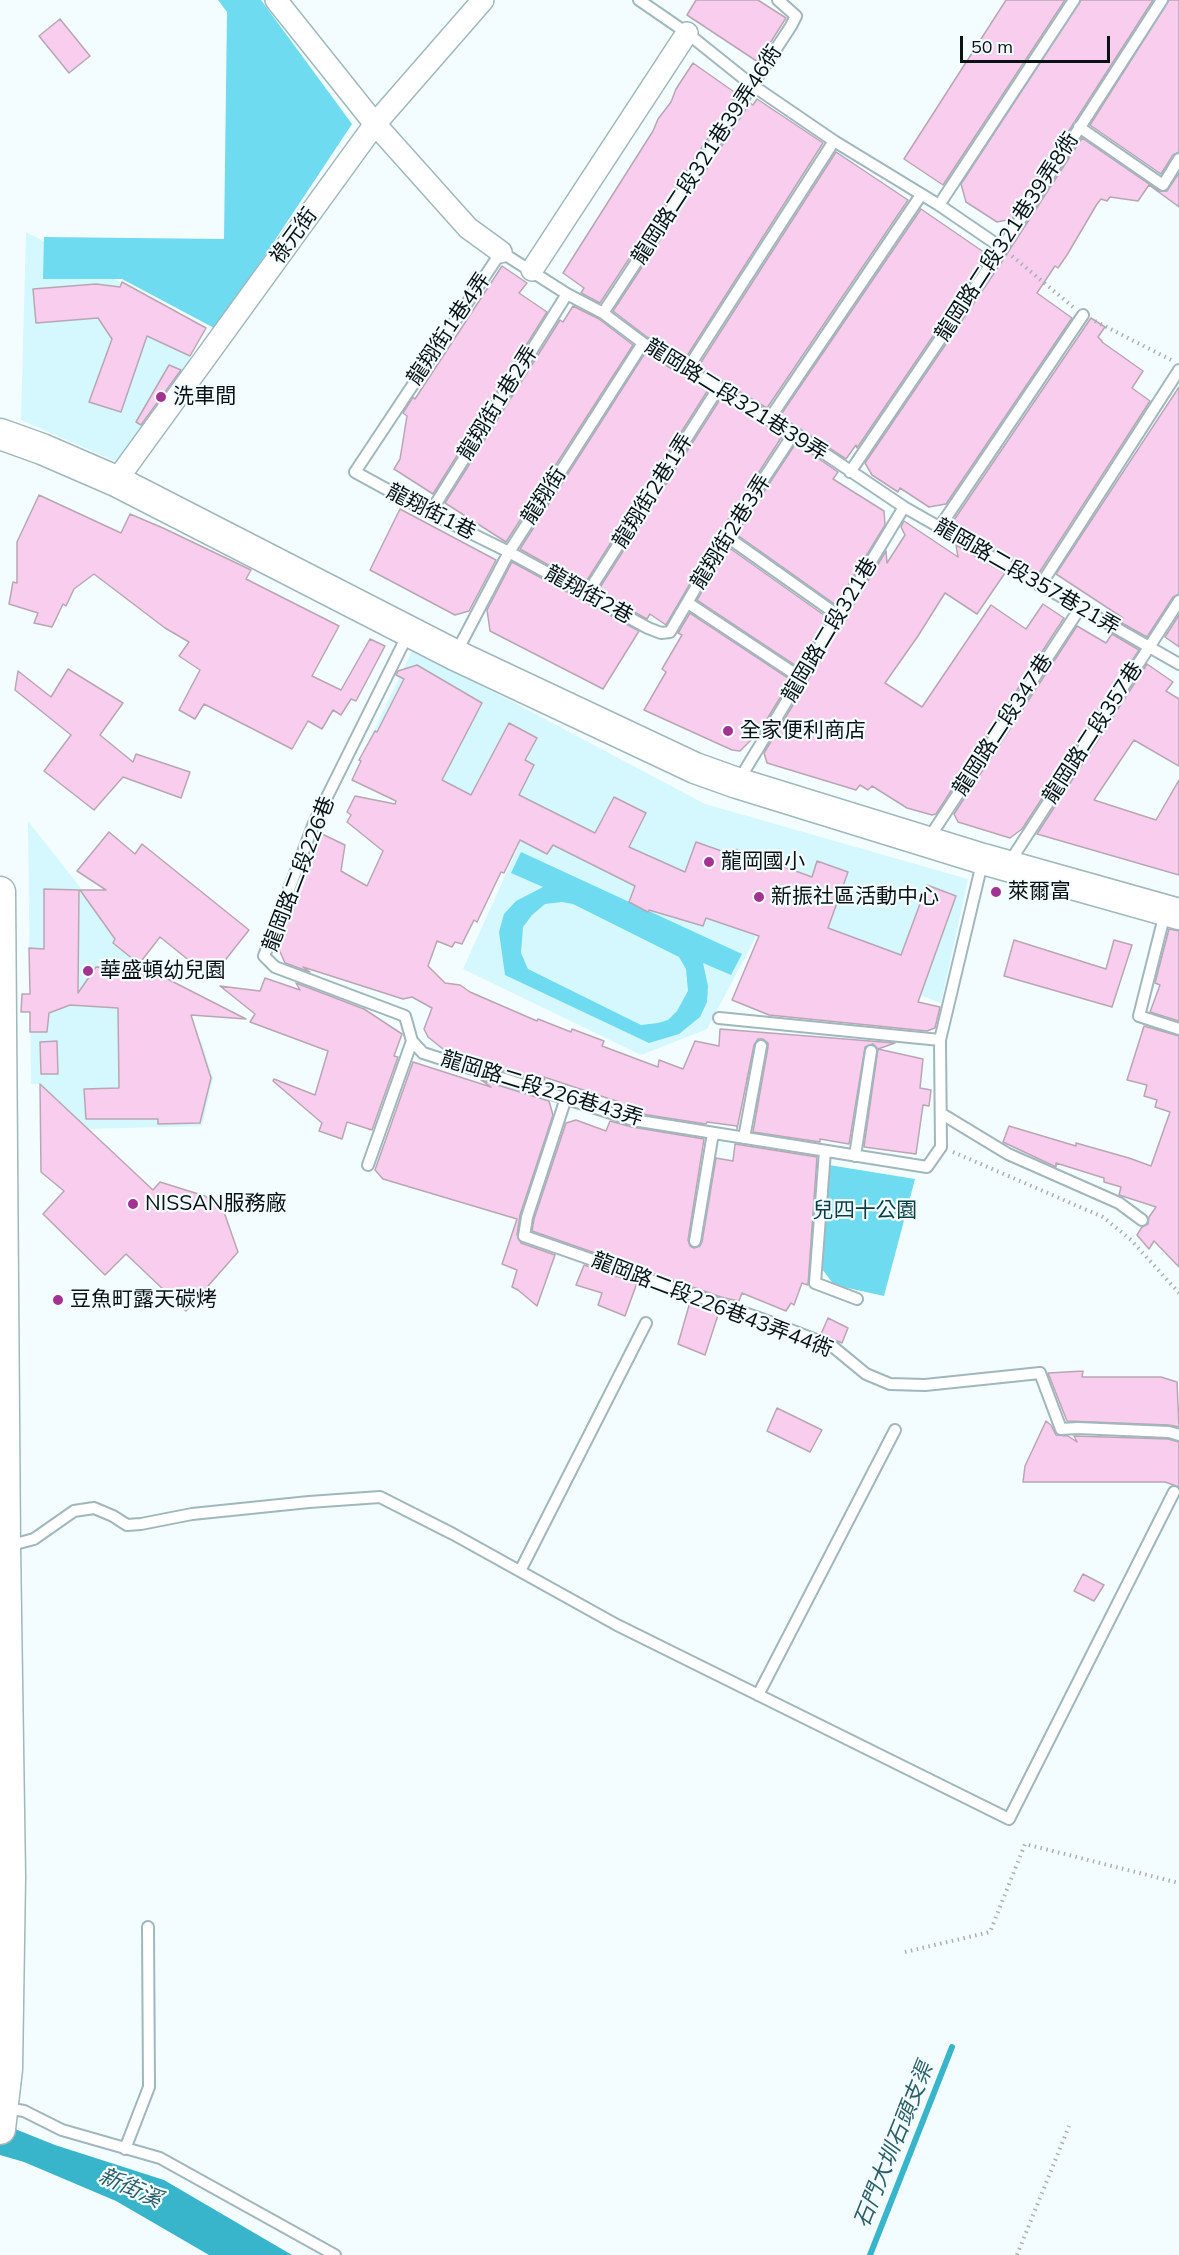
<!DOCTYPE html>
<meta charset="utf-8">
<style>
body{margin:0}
#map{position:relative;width:1179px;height:2255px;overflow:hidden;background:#f3fdff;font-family:Mulish,sans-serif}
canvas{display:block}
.scale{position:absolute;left:960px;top:36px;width:150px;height:27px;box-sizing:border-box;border:3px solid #0a1214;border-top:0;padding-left:8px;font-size:18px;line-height:21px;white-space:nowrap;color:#0a1214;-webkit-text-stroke:4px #f3fdff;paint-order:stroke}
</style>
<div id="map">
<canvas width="1179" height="2255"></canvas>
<div class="scale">50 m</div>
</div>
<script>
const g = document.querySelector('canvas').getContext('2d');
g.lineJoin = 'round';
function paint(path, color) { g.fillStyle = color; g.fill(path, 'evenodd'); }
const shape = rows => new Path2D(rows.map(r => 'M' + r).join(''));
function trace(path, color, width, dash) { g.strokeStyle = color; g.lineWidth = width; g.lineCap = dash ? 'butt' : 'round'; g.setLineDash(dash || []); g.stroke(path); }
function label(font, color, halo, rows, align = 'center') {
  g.font = font + ' Mulish,"Noto Sans TC",sans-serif'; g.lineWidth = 4.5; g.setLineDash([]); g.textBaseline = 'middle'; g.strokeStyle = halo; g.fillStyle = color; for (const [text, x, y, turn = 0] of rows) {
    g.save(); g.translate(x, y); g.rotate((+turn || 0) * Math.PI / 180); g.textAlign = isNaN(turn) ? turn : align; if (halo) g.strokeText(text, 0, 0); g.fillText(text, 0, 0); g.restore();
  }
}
paint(shape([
 [26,232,206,328,190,356,186,373,126,466,21,420],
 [413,649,705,804,968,879,941,1003,758,933,707,1029,641,1055,463,969,519,845,361,757],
 [28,821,201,1041,213,1078,202,1126,87,1129,40,1084,31,1084]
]), '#d5f7fe');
paint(shape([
 [218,0,261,0,352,124,216,329,122,279,43,279,44,237,224,239,227,12],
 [521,852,742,954,731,975,703,963,708,986,707,1002,700,1017,679,1034,649,1043,505,975,499,932,504,914,516,901,543,887,511,873],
 [562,902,573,904,679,957,686,969,688,991,677,1011,668,1020,658,1023,641,1025,528,969,521,953,523,927,532,915,545,904],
 [829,1165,915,1179,884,1296,834,1285,822,1269]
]), '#6edbf0');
paint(shape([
 [0,2123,55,2145,164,2180,292,2255,209,2255,116,2201,24,2162,0,2155]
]), '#38b5ca');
trace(shape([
 [870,2255,952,2047]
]), '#38b5ca', 6);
const building = shape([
 [696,0,758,0,786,18,758,62,687,15,696,0],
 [1006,0,1065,0,943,185,904,159,1006,0],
 [1081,0,1153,0,1012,219,997,222,966,202,961,184,1081,0],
 [1169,0,1179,0,1179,152,1173,155,1161,174,1090,125,1169,0],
 [60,19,90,56,69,73,39,36,60,19],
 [693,63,737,94,600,303,581,293,584,288,563,273,653,131,658,119,671,102,676,89,693,63],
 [757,99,823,143,685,359,647,337,613,311,750,103,753,105,757,99],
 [1082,138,1159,191,1167,191,1179,173,1179,207,1149,185,1138,201,1110,197,1107,201,1101,199,1097,204,1067,255,1058,268,1055,266,1037,293,1072,318,946,504,929,507,900,488,898,492,872,475,865,463,1001,263,1082,138],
 [836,152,908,200,767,408,698,367,836,152],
 [921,209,988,255,857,448,856,445,846,459,780,416,921,209],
 [502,266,527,283,519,293,547,312,433,494,394,469,400,459,407,416,403,413,413,397,415,399,502,266],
 [122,282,206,328,190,356,147,336,121,412,89,402,112,339,98,318,36,323,33,289,96,284,120,287,122,282],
 [573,306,599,319,633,345,506,542,445,503,560,320,563,322,573,306],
 [1091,318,1105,327,1098,337,1102,341,1102,342,1143,371,1132,388,1150,401,1039,573,1033,572,952,526,952,523,1091,318],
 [645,353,708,390,584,585,520,549,645,353],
 [169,365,181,370,141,425,136,422,169,365],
 [1179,387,1179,594,1173,597,1147,637,1120,622,1123,618,1056,574,1179,387],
 [721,398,783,435,720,532,666,625,650,614,647,619,597,592,721,398],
 [796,443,838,472,833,479,884,511,885,525,836,605,736,534,796,443],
 [39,495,121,533,130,514,163,528,251,570,246,579,339,626,312,676,341,690,370,639,385,646,356,701,351,699,341,715,333,710,322,729,308,721,292,749,204,704,195,719,179,710,200,670,179,656,189,642,165,628,94,574,74,589,66,606,63,604,52,627,34,623,38,613,9,604,13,582,17,583,17,542,39,495],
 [400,509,496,560,469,611,455,615,370,570,400,509],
 [904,521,958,557,956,545,1005,573,977,614,945,593,918,636,885,683,922,707,991,605,1026,629,1043,604,1064,618,936,814,932,815,907,808,872,786,868,790,860,785,856,790,767,763,764,753,886,551,887,563,905,535,901,527,904,521],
 [728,547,828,618,798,667,697,600,728,547],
 [512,562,639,631,603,689,490,631,487,610,512,562],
 [690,613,791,680,759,732,740,751,732,750,644,710,666,672,662,669,682,635,678,633,690,613],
 [1179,615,1179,647,1165,637,1179,615],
 [1077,626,1106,643,1112,634,1139,650,1022,829,1010,838,958,822,954,814,1077,626],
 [1147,664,1173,682,1166,691,1179,699,1179,766,1134,740,1094,800,1156,820,1179,780,1179,875,1037,834,1147,664],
 [417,665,482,703,442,780,471,795,509,723,537,738,525,760,534,765,519,795,595,833,614,797,646,813,629,847,685,872,696,842,733,855,735,849,812,877,817,861,848,872,828,928,901,955,927,885,956,896,918,1002,940,1007,935,1028,927,1031,769,1015,732,1000,759,936,706,918,703,926,649,910,648,912,629,902,635,886,553,845,547,854,520,840,504,873,501,872,477,922,474,920,462,944,455,942,452,947,437,941,428,966,445,983,460,985,470,992,537,1021,538,1019,571,1032,572,1029,604,1041,602,1046,658,1067,659,1060,683,1069,695,1041,719,1046,720,1029,895,1043,878,1049,873,1044,865,1047,849,1144,820,1139,820,1142,753,1132,768,1047,768,1043,763,1039,758,1039,754,1045,737,1129,737,1126,707,1122,706,1124,635,1113,617,1107,619,1102,544,1077,546,1084,448,1053,428,1037,424,1029,432,1008,412,997,403,999,303,967,310,972,285,963,277,945,320,833,345,845,341,871,367,886,383,851,347,822,351,815,347,812,355,796,395,804,396,801,352,780,361,761,359,760,375,731,377,732,404,679,396,675,398,671,417,665],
 [68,669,123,703,100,735,133,762,136,754,190,772,181,798,123,777,94,810,44,771,71,735,15,690,18,671,51,697,68,669],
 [109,832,135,854,142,844,249,930,211,978,160,937,139,964,113,943,115,939,80,890,106,890,77,871,109,832],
 [44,889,79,890,78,993,96,967,146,968,246,1019,191,1015,211,1078,200,1123,158,1124,158,1119,86,1119,84,1089,119,1088,118,1008,70,1005,49,1013,47,1032,30,1032,30,1012,21,1012,22,994,30,994,29,948,44,949,44,889],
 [1169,929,1179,931,1179,1021,1150,1012,1160,985,1155,983,1169,929],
 [1014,940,1106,969,1114,940,1132,945,1112,1007,1004,976,1014,940],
 [265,978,300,990,296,983,364,1009,402,1034,394,1056,398,1057,372,1130,347,1122,342,1139,319,1131,322,1123,273,1081,274,1079,315,1095,328,1051,250,1022,255,1014,220,986,260,991,265,978],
 [1144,1026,1179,1036,1179,1267,1154,1241,1149,1249,1137,1235,1142,1227,1148,1224,1149,1217,1156,1207,1119,1195,1121,1187,1104,1182,1104,1178,1056,1163,1056,1167,1003,1142,1009,1126,1076,1146,1076,1143,1129,1158,1151,1166,1170,1112,1155,1107,1157,1100,1144,1096,1147,1085,1127,1080,1144,1026],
 [57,1041,58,1074,41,1074,40,1042,57,1041],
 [878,1049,923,1059,920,1088,931,1090,929,1106,923,1105,916,1154,864,1147,878,1049],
 [413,1062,491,1087,481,1080,549,1101,553,1115,520,1215,517,1235,521,1243,555,1255,537,1306,518,1290,512,1287,517,1270,502,1264,517,1219,383,1179,375,1170,413,1062],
 [40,1084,153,1190,160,1182,205,1196,224,1212,238,1252,186,1311,126,1254,105,1275,43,1214,64,1191,41,1172,40,1084],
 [576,1120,606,1131,610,1121,632,1127,704,1139,688,1240,690,1246,694,1248,700,1246,702,1242,716,1158,733,1161,735,1144,817,1157,808,1285,802,1283,794,1305,791,1303,786,1311,742,1293,739,1301,724,1298,532,1231,534,1219,566,1123,576,1120],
 [584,1265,637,1283,625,1316,598,1305,602,1293,576,1285,584,1265],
 [690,1302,719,1312,705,1355,678,1344,690,1302],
 [828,1318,848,1328,842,1343,821,1334,828,1318],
 [1083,1371,1082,1377,1161,1377,1177,1382,1179,1427,1169,1425,1067,1421,1048,1373,1083,1371],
 [777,1408,822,1430,810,1452,767,1431,777,1408],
 [1046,1421,1051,1425,1056,1435,1068,1436,1077,1442,1074,1436,1168,1439,1179,1442,1179,1487,1165,1482,1023,1482,1025,1466,1046,1421],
 [1083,1574,1104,1585,1094,1601,1074,1591,1083,1574]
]);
paint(building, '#f9cdee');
trace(building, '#b8a7b3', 1.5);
const service = shape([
 [639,0,687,33,752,85,834,141,939,205,1002,248],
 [1079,127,1163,185,1179,159],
 [939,205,1074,0],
 [603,313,791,26,796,16,778,0],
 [688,368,834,141],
 [770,418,921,195],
 [794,433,726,536,670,632,661,633,648,628,509,552,430,513,355,472,501,252,567,294,603,313,643,343,794,433,904,507,1179,664],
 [850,472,1002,248,1162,0],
 [430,513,567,294],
 [939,528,1083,315],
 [726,536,839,616],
 [1040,586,1179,370],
 [587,594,719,387],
 [688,603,801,678],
 [408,634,314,823,264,956,275,967,405,1016,412,1041,423,1053,633,1120,927,1167,941,1147,940,1040,983,859],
 [456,653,509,552,643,343],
 [739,780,904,507],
 [929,838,1080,608],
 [1009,863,1179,601],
 [1165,913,1139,1016,1179,1029],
 [719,1018,940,1040],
 [566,1098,527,1217,524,1236,762,1319,832,1346,866,1374,890,1384,925,1385,1040,1373,1061,1429,1078,1428,1169,1432,1179,1435],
 [942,1114,1008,1154,1119,1203,1142,1220],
 [744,1138,761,1046],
 [825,1151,815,1283,857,1299],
 [855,1156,871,1051],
 [368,1165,412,1041],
 [695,1241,713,1133],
 [8,1546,34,1539,74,1511,94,1508,113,1516,127,1525,141,1524,192,1514,309,1502,380,1497,453,1534,617,1625,1009,1819,1174,1492],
 [520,1571,646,1323],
 [758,1695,895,1430],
 [6,2108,24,2111,62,2130,160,2158,335,2255],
 [125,2149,149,2087,148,1927]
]);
const minor = shape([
 [276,0,375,124,468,228,501,252],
 [532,270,687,33],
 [116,481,375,124,483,0]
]);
const secondary = shape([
 [0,434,42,449,116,481,455,655,695,768,737,783,983,859,1179,914],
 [0,892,5,1547,10,1877,7,2069,0,2129]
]);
trace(service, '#a0b7bc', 14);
trace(minor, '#a0b7bc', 24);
trace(secondary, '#a0b7bc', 33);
trace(shape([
 [1012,256,1073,307],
 [1095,321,1171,360],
 [953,1152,1103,1217,1131,1240,1179,1293],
 [905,1952,990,1932,1025,1844,1179,1883],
 [1017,2255,1069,2126]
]), '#a7b1b3', 4, [1.5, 4.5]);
trace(service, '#fff', 10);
trace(minor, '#fff', 21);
trace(secondary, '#fff', 30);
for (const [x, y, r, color] of [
 [161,397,6,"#a33391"],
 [728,731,6,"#a33391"],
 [709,862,6,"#a33391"],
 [996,892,6,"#a33391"],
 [759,897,6,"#a33391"],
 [88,971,6,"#a33391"],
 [133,1204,6,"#a33391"],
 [58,1300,6,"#a33391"]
]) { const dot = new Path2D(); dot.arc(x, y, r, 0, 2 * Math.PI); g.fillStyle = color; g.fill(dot); trace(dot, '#f3fdff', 2); }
label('21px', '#0a1214', '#f3fdff', [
 ["龍岡路二段321巷39弄46衖",707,155,-57],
 ["祿元街",294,236,-54],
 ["龍岡路二段321巷39弄8衖",1007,237,-57],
 ["龍翔街1巷4弄",449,329,-56],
 ["龍岡路二段321巷39弄",736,400,32],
 ["龍翔街1巷2弄",498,403,-58],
 ["龍翔街2巷1弄",653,491,-58],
 ["龍翔街",544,496,-57],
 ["龍翔街1巷",431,512,27],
 ["龍翔街2巷3弄",731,532,-58],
 ["龍岡路二段357巷21弄",1027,577,30],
 ["龍翔街2巷",589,595,29],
 ["龍岡路二段321巷",830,630,-59],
 ["龍岡路二段347巷",1003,725,-57],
 ["龍岡路二段357巷",1093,733,-57],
 ["龍岡路二段226巷",299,874,-69],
 ["龍岡路二段226巷43弄",542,1089,17],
 ["龍岡路二段226巷43弄44衖",712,1305,21]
]);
label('21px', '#0a1214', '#f3fdff', [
 ["洗車間",173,397],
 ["全家便利商店",740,731],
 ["龍岡國小",721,862],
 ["萊爾富",1008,892],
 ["新振社區活動中心",771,897],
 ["華盛頓幼兒園",100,971],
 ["NISSAN服務廠",145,1204],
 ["豆魚町露天碳烤",70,1300]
], 'left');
label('21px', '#033d46', '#f3fdff', [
 ["兒四十公園",865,1211]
]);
label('italic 22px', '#2b5e67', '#f3fdff', [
 ["石門大圳石頭支渠",894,2145,-68],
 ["新街溪",130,2188,24]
]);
</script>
